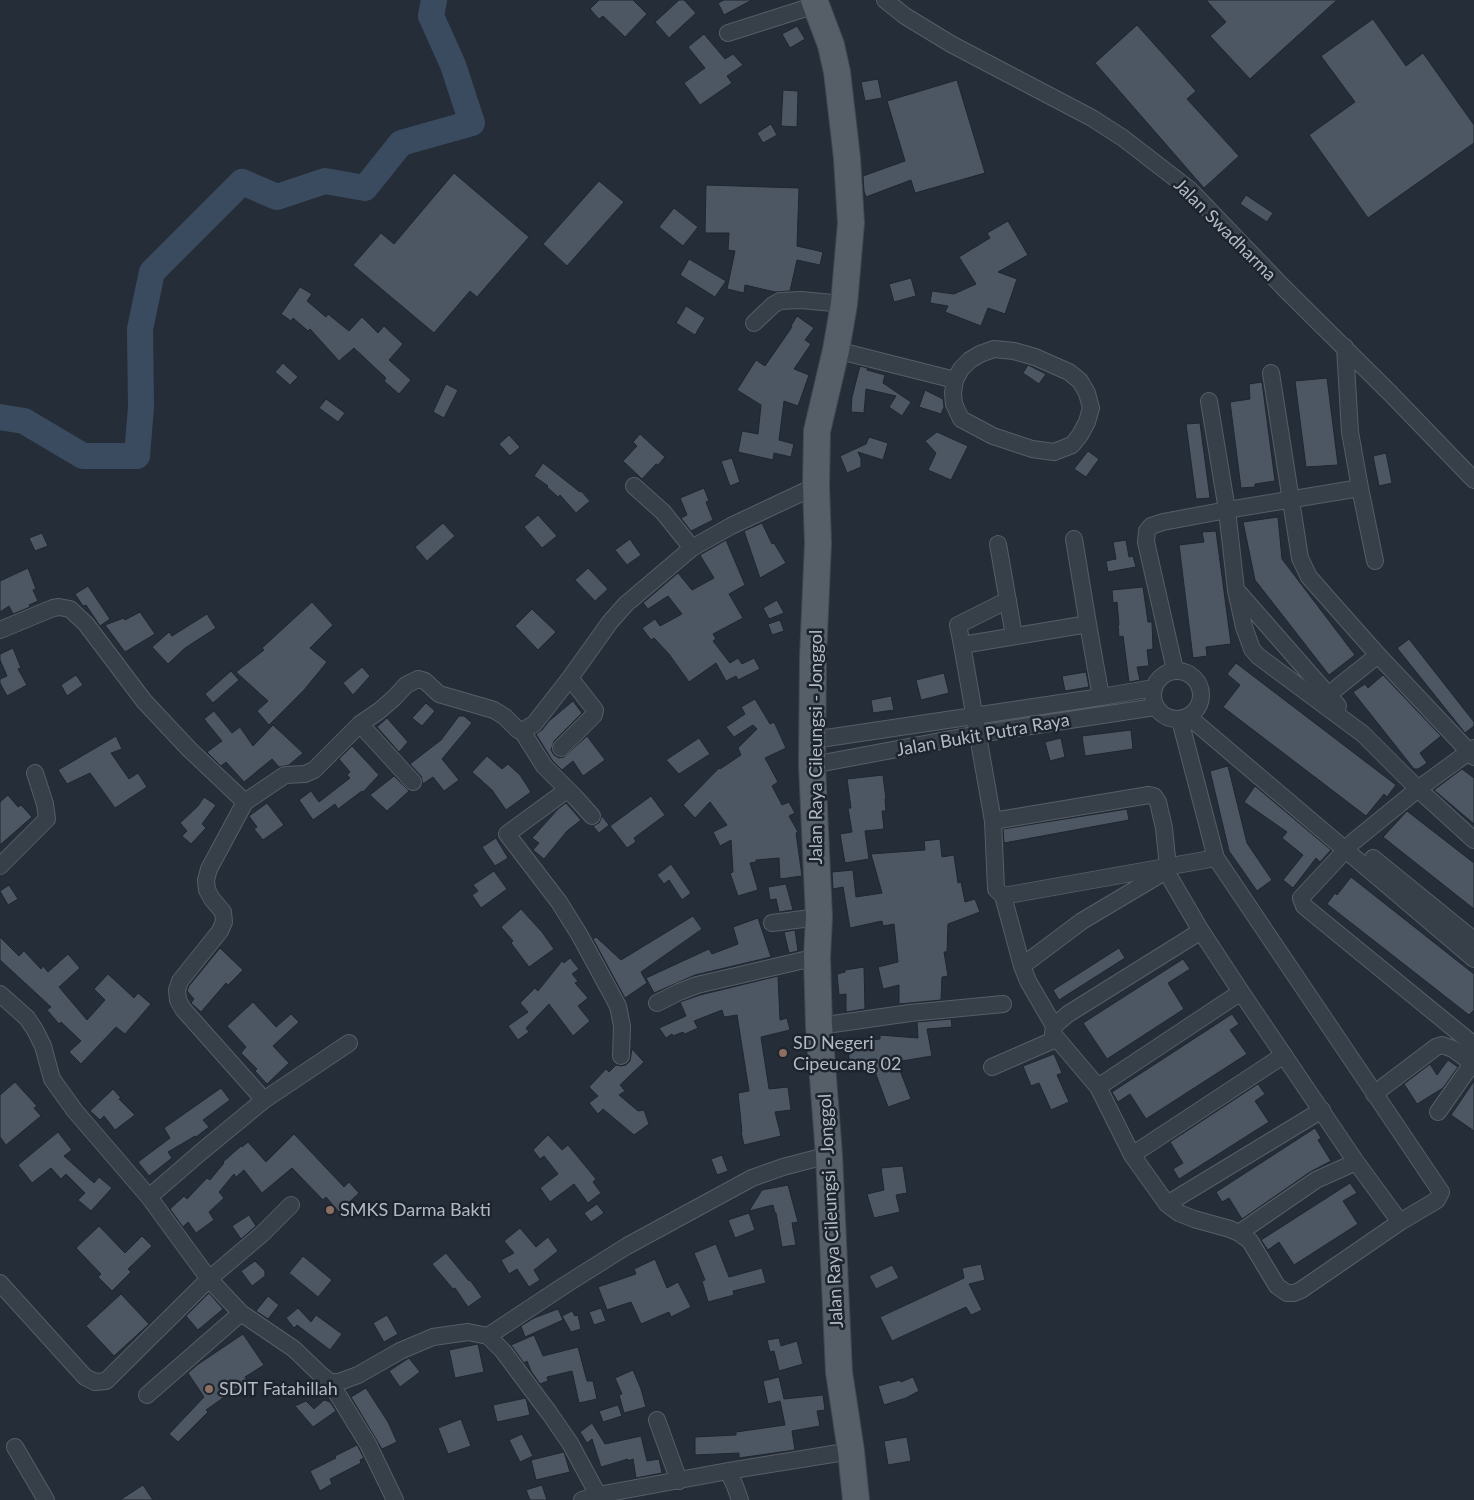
<!DOCTYPE html>
<style>
body{margin:0}
canvas{display:block;background:#242d38}
</style>
<canvas width="1474" height="1500"></canvas>
<script>
const g = document.querySelector('canvas').getContext('2d');
g.lineJoin = 'round';
const shape = rows => new Path2D(rows.map(r => 'M' + r).join(''));
function trace(path, color, width, dash) { g.strokeStyle = color; g.lineWidth = width; g.lineCap = dash ? 'butt' : 'round'; g.setLineDash(dash || []); g.stroke(path); }
function paint(path, color) { g.fillStyle = color; g.fill(path, 'evenodd'); }
function label(font, color, halo, rows, align = 'center') {
  g.font = font + ' Lato,sans-serif'; g.lineWidth = 5; g.setLineDash([]); g.textBaseline = 'middle'; g.strokeStyle = halo; g.fillStyle = color; for (const [text, x, y, turn = 0] of rows) {
    g.save(); g.translate(x, y); g.rotate((+turn || 0) * Math.PI / 180); g.textAlign = isNaN(turn) ? turn : align; if (halo) g.strokeText(text, 0, 0); g.fillText(text, 0, 0); g.restore();
  }
}
trace(shape([
 [0,417,24,421,83,456,137,456,141,407,140,329,152,272,242,182,277,197,325,181,365,188,401,143,472,123,453,65,431,16,434,0]
]), '#3b4b5f', 26);
const building = shape([
 [599,0,633,0,647,14,625,37,603,16,599,19,590,9,599,0],
 [679,0,684,0,696,13,669,38,655,22,679,0],
 [724,0,752,0,724,15,718,3,724,0],
 [1206,0,1337,0,1250,79,1210,36,1226,22,1206,0],
 [1373,19,1406,66,1423,53,1474,125,1474,143,1368,218,1309,135,1355,102,1321,56,1373,19],
 [1137,25,1196,91,1187,99,1239,156,1204,188,1095,63,1137,25],
 [797,26,805,39,790,48,782,34,797,26],
 [704,34,725,59,733,54,743,65,727,76,732,83,700,105,684,83,705,68,688,47,704,34],
 [878,79,882,98,865,101,861,82,878,79],
 [957,80,985,173,915,193,911,180,866,197,864,191,863,176,905,161,887,101,957,80],
 [783,90,798,91,797,127,781,126,783,90],
 [771,124,777,135,763,143,757,133,771,124],
 [454,173,529,237,477,297,470,291,434,333,353,265,381,233,394,244,454,173],
 [599,181,624,202,567,266,543,244,599,181],
 [706,185,799,188,797,246,823,252,820,265,797,260,790,291,775,292,745,285,744,293,727,289,735,251,728,250,729,233,705,233,706,185],
 [1246,195,1273,213,1267,222,1240,204,1246,195],
 [674,208,698,227,683,246,659,227,674,208],
 [1008,221,1028,255,998,272,1017,279,1005,314,988,308,981,326,945,312,948,306,930,303,932,291,954,294,976,284,959,257,990,238,987,233,1008,221],
 [689,259,726,281,715,297,680,275,689,259],
 [911,278,916,296,894,302,889,284,911,278],
 [300,287,312,294,307,301,326,317,328,314,349,331,362,317,378,333,384,326,403,344,389,360,411,380,399,394,384,381,386,378,354,348,339,361,310,329,308,331,293,318,291,321,281,314,300,287],
 [686,306,705,318,695,335,676,323,686,306],
 [797,316,814,328,805,340,811,344,794,369,809,375,798,406,784,401,779,440,794,444,791,457,774,453,773,460,738,452,742,431,758,434,761,405,737,390,756,360,765,366,792,327,791,326,797,316],
 [283,363,298,377,290,385,275,372,283,363],
 [1028,365,1046,374,1039,384,1023,373,1028,365],
 [860,366,867,368,867,370,885,375,883,383,911,402,902,416,889,407,896,396,866,389,864,413,851,412,852,397,860,366],
 [1327,378,1338,465,1306,467,1295,381,1327,378],
 [1262,382,1275,481,1255,484,1255,487,1241,488,1230,402,1250,399,1249,384,1262,382],
 [446,384,458,390,444,418,433,412,446,384],
 [925,390,943,399,944,407,941,414,919,407,925,390],
 [326,399,345,413,338,422,319,408,326,399],
 [1200,423,1210,498,1196,499,1186,424,1200,423],
 [937,432,968,446,951,480,928,470,936,453,925,441,937,432],
 [640,434,665,457,658,465,656,464,642,479,623,461,637,446,633,442,640,434],
 [509,435,520,447,510,456,499,444,509,435],
 [869,437,888,443,883,460,858,452,861,459,861,467,847,473,840,456,866,444,869,437],
 [1088,451,1099,459,1086,477,1074,469,1088,451],
 [1386,453,1392,483,1379,486,1373,456,1386,453],
 [732,458,740,482,730,486,721,461,732,458],
 [543,463,580,492,581,491,590,501,576,513,560,495,558,497,547,487,548,486,534,476,543,463],
 [704,488,709,501,706,502,713,520,691,531,681,518,687,515,680,498,704,488],
 [538,515,557,536,542,548,524,527,538,515],
 [1278,517,1282,559,1355,655,1329,675,1255,580,1243,522,1278,517],
 [443,523,455,536,427,561,415,547,443,523],
 [762,523,772,544,774,543,786,563,760,578,744,531,762,523],
 [1216,531,1231,644,1206,647,1207,656,1193,658,1179,545,1204,542,1202,532,1216,531],
 [42,533,48,546,35,551,29,538,42,533],
 [630,539,641,555,627,565,615,550,630,539],
 [726,540,745,585,729,594,743,618,713,634,716,639,713,641,730,663,738,658,742,664,754,658,760,669,738,680,736,676,726,681,716,663,689,682,669,654,654,638,651,640,642,628,655,619,660,626,682,614,668,596,648,609,643,603,678,573,692,590,714,578,700,555,726,540],
 [1126,540,1129,557,1133,556,1136,567,1108,572,1106,561,1116,559,1113,542,1126,540],
 [28,568,36,589,33,590,38,601,29,605,30,607,13,614,9,606,0,612,0,581,28,568],
 [588,568,608,589,595,601,575,580,588,568],
 [88,586,110,619,100,626,86,605,83,606,75,594,88,586],
 [1143,587,1148,622,1152,622,1153,649,1147,650,1149,666,1137,667,1140,680,1129,682,1123,636,1119,637,1118,625,1119,625,1117,602,1113,603,1112,590,1143,587],
 [777,600,784,613,769,619,763,608,777,600],
 [312,602,333,625,310,648,327,662,304,690,269,725,257,711,268,701,236,672,264,650,262,648,312,602],
 [532,609,556,632,538,650,515,626,532,609],
 [140,612,155,634,125,652,105,625,124,618,125,620,140,612],
 [207,614,216,628,185,648,168,664,152,647,169,632,172,636,207,614],
 [780,620,784,631,772,635,768,624,780,620],
 [1409,639,1474,722,1474,726,1465,733,1397,648,1409,639],
 [13,648,21,668,18,669,27,685,7,696,0,683,0,679,7,676,0,660,0,654,13,648],
 [1236,663,1396,785,1387,797,1384,794,1366,816,1223,707,1240,685,1227,674,1236,663],
 [362,667,370,676,353,695,343,683,362,667],
 [231,671,239,680,213,703,205,694,231,671],
 [1086,672,1089,687,1065,691,1062,676,1086,672],
 [944,673,949,693,921,700,916,680,944,673],
 [76,675,83,685,67,696,61,685,76,675],
 [1383,675,1441,736,1420,753,1427,763,1418,769,1414,769,1353,692,1365,684,1368,688,1383,675],
 [891,696,894,710,873,713,871,700,891,696],
 [755,699,770,724,774,722,786,748,765,758,778,782,772,786,782,805,789,802,795,813,789,816,798,832,796,833,802,876,780,879,779,858,756,860,756,862,750,863,758,890,738,896,730,873,733,872,731,840,720,846,713,832,727,825,710,802,695,818,683,805,719,768,720,769,741,755,738,748,757,729,753,725,734,737,726,727,745,714,741,707,755,699],
 [573,701,582,713,554,741,551,750,554,755,559,758,564,757,587,736,605,760,583,776,573,761,562,770,552,760,536,734,542,730,549,721,573,701],
 [426,703,435,711,422,726,412,718,426,703],
 [214,711,232,733,240,727,253,746,273,725,303,753,289,765,279,767,272,759,244,782,226,762,221,766,207,752,222,741,204,719,214,711],
 [459,716,464,716,472,723,442,759,459,780,444,791,433,777,423,784,421,776,410,764,441,740,459,716],
 [387,718,408,742,399,752,377,727,387,718],
 [1131,730,1133,749,1085,756,1082,736,1131,730],
 [116,736,122,749,111,753,129,779,138,773,147,787,115,808,90,773,67,784,58,770,116,736],
 [699,738,710,754,679,774,666,760,699,738],
 [1061,738,1065,757,1050,761,1045,742,1061,738],
 [352,746,379,775,363,792,362,791,338,809,335,804,313,820,299,800,311,791,319,802,350,778,347,775,350,772,339,759,352,746],
 [487,756,502,769,508,764,520,775,531,792,506,810,492,790,472,772,487,756],
 [1228,766,1247,843,1272,880,1257,891,1229,851,1210,771,1228,766],
 [1462,769,1474,778,1474,824,1434,790,1462,769],
 [883,775,886,799,885,799,886,811,882,811,884,829,865,831,869,859,845,863,840,834,852,832,848,808,851,808,847,779,883,775],
 [394,776,409,791,387,811,370,795,394,776],
 [1255,786,1331,850,1320,862,1316,858,1293,888,1283,880,1303,855,1282,838,1287,832,1244,802,1255,786],
 [8,795,18,807,21,805,32,817,0,845,0,802,8,795],
 [651,796,665,815,634,838,636,842,627,848,610,826,651,796],
 [204,797,216,805,202,824,206,828,191,844,182,836,187,831,180,823,198,806,204,797],
 [267,803,284,825,263,840,254,829,257,827,249,816,267,803],
 [566,803,581,820,567,831,544,859,533,850,539,843,532,838,558,809,566,803],
 [1127,809,1129,820,1004,843,1003,829,1127,809],
 [1407,811,1474,863,1474,909,1383,837,1407,811],
 [602,816,609,825,599,833,593,826,599,823,602,816],
 [496,838,508,858,495,866,482,847,496,838],
 [940,839,942,857,954,855,958,883,961,882,965,902,975,899,980,912,948,924,947,952,944,952,948,976,942,977,941,1000,899,1004,899,985,883,989,878,967,898,962,894,924,883,926,882,921,850,928,843,887,833,889,832,872,853,870,856,897,882,893,871,854,925,850,924,841,940,839],
 [671,864,691,893,682,900,669,880,664,884,657,875,671,864],
 [494,871,507,889,481,908,472,895,478,891,473,885,494,871],
 [1351,877,1474,974,1474,1010,1469,1015,1327,904,1335,893,1337,895,1351,877],
 [786,884,793,910,779,912,776,899,770,900,768,887,786,884],
 [9,885,18,899,8,905,0,891,9,885],
 [521,909,542,932,554,949,529,967,511,943,513,941,501,927,521,909],
 [693,916,702,929,641,972,647,983,625,998,593,939,596,937,621,960,693,916],
 [758,918,771,957,695,975,654,993,646,978,709,949,712,954,738,944,733,927,758,918],
 [795,930,798,951,789,953,784,932,795,930],
 [0,937,19,956,24,951,41,969,43,966,48,972,68,954,80,968,59,987,87,1020,105,1000,94,989,108,974,134,998,138,993,151,1004,125,1034,116,1027,81,1064,69,1052,81,1041,61,1022,59,1024,47,1010,51,1007,0,960,0,937],
 [220,948,243,970,228,985,226,983,201,1012,191,1003,194,999,187,991,189,986,220,948],
 [1119,948,1125,958,1059,1000,1053,990,1119,948],
 [570,958,579,969,572,974,578,981,575,983,588,998,578,1006,590,1021,573,1036,549,1004,526,1028,529,1032,518,1040,508,1026,528,1012,520,1003,535,988,538,991,562,961,564,963,570,958],
 [1183,959,1190,969,1168,983,1184,1009,1107,1059,1083,1023,1183,959],
 [864,967,865,1009,846,1012,846,994,839,995,837,974,845,972,845,970,864,967],
 [778,976,780,1020,787,1018,790,1030,761,1037,769,1089,788,1087,791,1110,775,1112,781,1136,744,1145,741,1132,742,1132,738,1093,749,1091,737,1015,724,1017,722,1010,694,1021,698,1028,685,1034,683,1032,673,1036,672,1034,666,1038,659,1028,686,1016,680,1002,683,1001,700,995,778,976],
 [253,1002,276,1027,291,1014,299,1022,273,1046,289,1063,267,1084,255,1071,257,1069,241,1053,246,1047,227,1026,253,1002],
 [1232,1014,1239,1024,1230,1030,1247,1054,1146,1119,1130,1094,1118,1102,1112,1092,1232,1014],
 [951,1019,952,1027,927,1029,932,1056,902,1061,901,1073,911,1099,888,1107,874,1069,851,1072,847,1043,880,1039,880,1035,918,1038,917,1022,951,1019],
 [632,1049,644,1062,620,1085,625,1091,619,1095,638,1111,644,1110,649,1124,634,1135,603,1109,598,1114,589,1103,598,1096,589,1087,606,1069,609,1072,616,1065,621,1066,626,1065,630,1061,632,1049],
 [1054,1054,1062,1073,1057,1075,1069,1102,1051,1110,1039,1083,1031,1086,1023,1066,1054,1054],
 [1448,1060,1458,1067,1443,1088,1417,1104,1404,1084,1430,1064,1437,1075,1448,1060],
 [1474,1081,1474,1131,1451,1115,1474,1081],
 [15,1082,37,1106,34,1108,41,1116,6,1145,0,1137,0,1095,15,1082],
 [1258,1084,1265,1094,1255,1101,1269,1122,1179,1179,1173,1169,1183,1163,1170,1142,1258,1084],
 [221,1088,230,1100,203,1120,209,1127,196,1137,195,1136,168,1152,172,1158,149,1176,138,1162,170,1138,164,1128,221,1088],
 [113,1089,121,1098,119,1099,135,1115,115,1130,104,1116,100,1120,90,1111,113,1089],
 [1315,1128,1321,1138,1318,1140,1331,1161,1310,1172,1242,1219,1229,1198,1222,1202,1216,1192,1315,1128],
 [58,1132,72,1150,64,1156,94,1183,99,1177,112,1188,91,1211,78,1200,85,1193,66,1174,61,1179,51,1168,32,1183,18,1165,58,1132],
 [294,1134,344,1187,349,1182,359,1193,339,1212,326,1197,323,1200,292,1168,262,1193,244,1170,236,1177,234,1174,219,1192,224,1198,209,1212,214,1220,196,1233,188,1222,183,1227,170,1209,184,1196,187,1199,207,1178,210,1180,224,1163,223,1162,241,1146,242,1147,248,1142,266,1162,294,1134],
 [548,1135,562,1150,568,1145,596,1179,593,1182,601,1193,588,1203,574,1184,550,1202,540,1188,558,1174,544,1156,540,1159,533,1150,548,1135],
 [722,1155,728,1171,717,1175,711,1159,722,1155],
 [903,1166,907,1193,896,1195,900,1212,874,1218,867,1194,884,1190,881,1168,903,1166],
 [1350,1183,1357,1193,1343,1201,1358,1224,1294,1265,1279,1242,1268,1250,1261,1240,1350,1183],
 [788,1185,798,1222,792,1223,796,1245,782,1247,776,1213,775,1213,773,1205,749,1211,762,1190,788,1185],
 [597,1204,604,1213,591,1222,584,1213,597,1204],
 [749,1213,755,1230,735,1238,728,1220,749,1213],
 [249,1215,256,1226,241,1239,232,1226,249,1215],
 [99,1226,125,1253,142,1236,152,1246,128,1269,131,1272,112,1291,98,1277,101,1274,76,1248,99,1226],
 [520,1228,536,1247,548,1237,558,1251,534,1270,540,1280,529,1287,517,1269,509,1274,501,1260,514,1253,504,1241,520,1228],
 [716,1244,729,1277,762,1268,766,1283,733,1291,734,1295,708,1302,702,1281,705,1280,694,1253,716,1244],
 [446,1253,469,1281,470,1280,482,1297,468,1307,455,1288,453,1289,432,1264,446,1253],
 [303,1256,332,1280,318,1297,289,1273,303,1256],
 [655,1259,667,1288,678,1282,691,1307,671,1317,669,1312,641,1324,631,1302,607,1310,598,1287,636,1274,634,1269,655,1259],
 [255,1261,265,1271,265,1276,252,1286,241,1271,255,1261],
 [981,1264,985,1280,969,1284,982,1310,971,1315,966,1307,892,1341,880,1317,964,1278,962,1268,981,1264],
 [892,1265,899,1278,876,1289,869,1276,892,1265],
 [209,1293,223,1309,198,1330,186,1316,209,1293],
 [121,1294,149,1324,114,1356,86,1326,121,1294],
 [268,1296,279,1305,268,1319,256,1311,268,1296],
 [298,1308,311,1322,316,1315,342,1334,330,1350,297,1325,294,1328,286,1318,298,1308],
 [601,1308,606,1321,594,1325,589,1312,601,1308],
 [558,1309,563,1320,525,1337,521,1326,534,1318,558,1309],
 [572,1311,575,1316,578,1315,581,1329,571,1332,562,1316,572,1311],
 [387,1315,398,1334,384,1342,373,1323,387,1315],
 [243,1334,264,1365,245,1377,247,1381,206,1410,208,1412,178,1442,169,1434,204,1397,188,1373,197,1365,243,1334],
 [534,1335,543,1356,578,1347,587,1381,593,1381,597,1399,579,1403,572,1371,547,1377,548,1381,540,1384,531,1371,527,1361,524,1363,511,1345,534,1335],
 [779,1338,781,1346,797,1341,803,1364,779,1371,774,1351,770,1352,767,1340,779,1338],
 [478,1344,484,1372,455,1378,449,1350,478,1344],
 [409,1358,420,1372,400,1387,389,1371,409,1358],
 [633,1370,641,1389,646,1407,624,1413,619,1395,622,1394,615,1378,633,1370],
 [779,1377,784,1399,823,1395,825,1410,817,1411,820,1426,792,1431,795,1450,739,1458,739,1453,695,1455,695,1437,736,1435,736,1432,785,1425,780,1401,768,1404,763,1381,779,1377],
 [913,1377,919,1391,906,1398,884,1405,878,1386,900,1380,901,1382,913,1377],
 [366,1388,388,1422,397,1442,382,1449,351,1397,366,1388],
 [526,1398,530,1415,497,1422,493,1405,526,1398],
 [324,1400,330,1402,336,1411,313,1427,295,1406,306,1401,314,1409,324,1400],
 [618,1405,622,1416,603,1422,599,1411,618,1405],
 [461,1419,471,1446,448,1454,438,1428,461,1419],
 [592,1423,605,1444,641,1436,647,1461,659,1459,662,1473,636,1478,633,1459,628,1461,628,1459,601,1467,592,1439,587,1443,580,1432,592,1423],
 [522,1434,533,1456,520,1462,509,1440,522,1434],
 [907,1437,911,1461,888,1465,884,1441,907,1437],
 [357,1445,364,1458,360,1460,361,1463,330,1479,332,1484,320,1491,310,1471,336,1458,335,1456,357,1445],
 [564,1452,570,1472,536,1480,531,1460,564,1452],
 [143,1485,153,1500,120,1500,143,1485],
 [542,1485,547,1500,530,1500,526,1490,542,1485]
]);
paint(building, '#4d5763');
trace(building, '#1f262f', 1);
const minor = shape([
 [885,0,905,16,951,44,1092,118,1123,138,1189,189,1284,288,1390,393,1474,480],
 [728,33,816,5],
 [754,323,773,305,780,301,801,300,844,304],
 [1345,347,1350,432,1360,488,1375,561],
 [994,349,1014,351,1035,357,1069,372,1080,381,1087,393,1091,408,1087,422,1080,435,1072,445,1054,452,1032,449,993,436,961,419,954,404,953,393,955,380,961,369,970,360,980,354,994,349],
 [836,350,955,380],
 [1271,373,1300,558,1309,577,1378,655,1474,757],
 [1209,401,1227,510,1236,590,1244,627,1252,649,1258,656,1363,734,1418,789,1474,840],
 [634,486,663,512,692,548],
 [1074,539,1088,624],
 [998,544,1014,636],
 [1239,593,1338,706],
 [0,630,53,608,59,607,70,609,86,624,144,701,189,749,245,802],
 [962,645,958,625,1008,600],
 [1175,670,1146,542,1147,531,1151,526,1163,522,1227,510,1360,488],
 '1153 695a24 24 0 1 1 48 0a24 24 0 1 1-48 0Z',
 [1328,695,1378,655],
 [1101,697,1088,624,962,645,993,821,1149,795,1154,796,1158,802,1164,828,1168,867,1166,871,1201,931,1241,992,1356,1162,1400,1222],
 [1189,717,1474,959],
 [1180,720,1216,858,1441,1192,1437,1200,1400,1222,1301,1290,1294,1293,1287,1293,1277,1286,1250,1241,1239,1233,1230,1229,1194,1219,1179,1213,1167,1204,1132,1155,1098,1087,1053,1034,1054,1026,1068,1014,1201,931],
 [360,724,413,782],
 [522,731,534,724,570,678,610,622,626,604,692,548,731,526,816,486],
 [813,740,1101,697,1153,688],
 [561,748,594,715,595,710,570,678],
 [1474,748,1418,789,1353,842,1301,898,1304,906,1474,1045],
 [812,765,978,734,1155,707],
 [567,790,507,834,559,902,579,934,618,1006,622,1026,621,1056],
 [993,821,996,889,1003,896,1216,858],
 [1373,858,1474,940],
 [0,866,47,819,45,804,35,773],
 [1003,896,1022,966,1028,981,1054,1026],
 [772,923,819,917],
 [1022,966,1082,921,1166,871],
 [0,994,27,1018,35,1030,43,1046,52,1079,75,1111,149,1197,209,1279,241,1313,294,1349,320,1374,330,1382,339,1382,358,1375,400,1351,433,1337,468,1332,488,1336,503,1351,550,1414,570,1443,598,1495],
 [657,1003,679,992,697,985,817,957],
 [819,1026,910,1013,1003,1004],
 [992,1067,1056,1039],
 [1098,1087,1241,992],
 [1374,1094,1436,1047,1442,1045,1453,1049,1472,1063],
 [264,1100,349,1043],
 [1438,1112,1474,1061],
 [1132,1155,1284,1055],
 [149,1197,201,1152,264,1100,183,1009,178,1000,177,990,180,981,220,931,224,922,223,912,212,899,207,890,206,880,209,869,245,802,285,775,305,774,314,770,360,724,379,711,394,698,406,685,418,679,425,681,439,694,494,710,505,717,518,730,522,731,544,766,575,797,592,816],
 [1167,1204,1322,1110],
 [1239,1233,1316,1180,1356,1162],
 [0,1283,85,1377,95,1382,106,1381,209,1279,262,1234,291,1205],
 [488,1336,565,1285,627,1246,752,1178,783,1167,829,1155],
 [330,1382,368,1444,395,1500],
 [147,1395,241,1313],
 [657,1420,679,1481],
 [15,1447,46,1500],
 [728,1471,735,1486,740,1500],
 [582,1500,598,1495,728,1471,851,1451]
]);
const primary = shape([
 [814,0,831,45,837,72,847,158,851,223,844,304,836,350,817,431,816,486,818,543,813,657,812,765,819,917,817,957,819,1026,829,1155,839,1372,851,1451,856,1500]
]);
trace(minor, '#565d66', 18);
trace(primary, '#414851', 28);
trace(minor, '#373f48', 16);
trace(primary, '#565e68', 26);
for (const [x, y, r, color] of [
 [783,1053,5,"#8d6e63"],
 [330,1210,5,"#8d6e63"],
 [209,1389,5,"#8d6e63"]
]) { const dot = new Path2D(); dot.arc(x, y, r, 0, 2 * Math.PI); g.fillStyle = color; g.fill(dot); trace(dot, '#1d242d', 2); }
label('18px', '#b3bac4', '#1d242d', [
 ["Jalan Swadharma",1225,230,45],
 ["Jalan Bukit Putra Raya",983,735,-10],
 ["Jalan Raya Cileungsi - Jonggol",816,747,-90],
 ["Jalan Raya Cileungsi - Jonggol",831,1211,-93]
]);
label('18px', '#b3bac4', '#1d242d', [
 ["SD Negeri",793,1043],
 ["Cipeucang 02",793,1064],
 ["SMKS Darma Bakti",340,1210],
 ["SDIT Fatahillah",219,1389]
], 'left');
</script>
